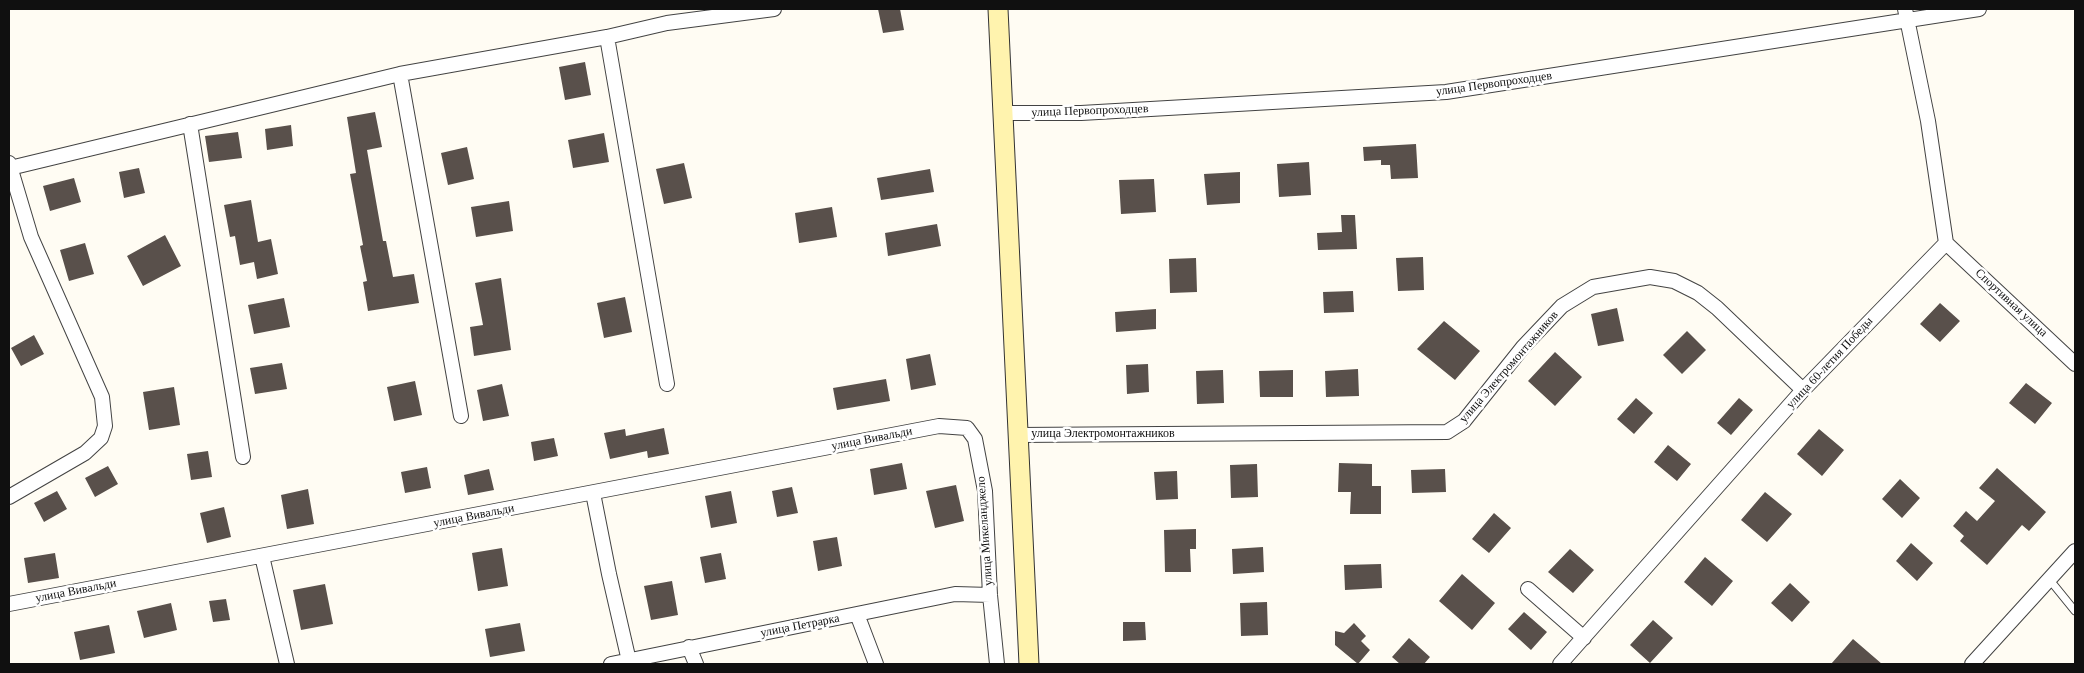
<!DOCTYPE html>
<meta charset="utf-8">
<style>
body{margin:0}
#map{position:relative;width:2084px;height:673px;overflow:hidden;background:#fffcf3;font-family:"Times New Roman",serif}
canvas{display:block}
.frame{position:absolute;inset:0;border:10px solid #101010;pointer-events:none}
</style>
<div id="map">
<canvas width="2084" height="673"></canvas>
<div class="frame"></div>
</div>
<script>
const g = document.querySelector('canvas').getContext('2d');
g.lineJoin = 'round';
function paint(path, color) { g.fillStyle = color; g.fill(path, 'evenodd'); }
const shape = rows => new Path2D(rows.map(r => 'M' + r).join(''));
function trace(path, color, width, dash) { g.strokeStyle = color; g.lineWidth = width; g.lineCap = dash ? 'butt' : 'round'; g.setLineDash(dash || []); g.stroke(path); }
function label(font, color, halo, rows, align = 'center') {
  g.font = font + ' "Times New Roman",serif'; g.lineWidth = 5; g.setLineDash([]); g.textBaseline = 'middle'; g.strokeStyle = halo; g.fillStyle = color; for (const [text, x, y, turn = 0] of rows) {
    g.save(); g.translate(x, y); g.rotate((+turn || 0) * Math.PI / 180); g.textAlign = isNaN(turn) ? turn : align; if (halo) g.strokeText(text, 0, 0); g.fillText(text, 0, 0); g.restore();
  }
}
paint(shape([
 [878,9,900,9,904,30,883,33],
 [585,62,591,95,565,100,559,67],
 [375,112,382,147,367,150,383,241,386,241,393,277,414,274,419,303,368,311,363,282,367,281,360,246,363,245,350,174,356,173,347,117],
 [291,125,293,146,267,150,265,129],
 [238,132,242,158,209,162,205,136],
 [604,133,609,162,573,168,568,140],
 [1416,144,1418,178,1391,179,1390,165,1381,165,1381,160,1364,161,1363,147],
 [467,147,474,179,448,185,441,153],
 [1309,162,1311,195,1279,197,1277,164],
 [684,163,692,198,664,204,656,169],
 [139,168,145,193,124,198,119,172],
 [930,169,934,192,881,200,877,178],
 [1240,172,1240,203,1207,205,1204,174],
 [74,178,81,202,50,211,43,186],
 [1154,179,1156,212,1121,214,1119,180],
 [251,200,258,242,271,239,278,274,257,279,254,262,240,265,235,236,230,237,224,205],
 [509,201,513,231,476,237,471,207],
 [832,207,837,237,799,243,795,213],
 [1341,215,1355,215,1357,249,1318,250,1317,233,1342,232],
 [937,224,941,246,888,256,885,233],
 [165,235,181,266,143,286,127,256],
 [85,243,94,274,69,281,60,250],
 [1423,257,1424,290,1398,291,1396,258],
 [1196,258,1197,292,1170,293,1169,259],
 [501,278,511,350,474,356,470,327,483,325,475,283],
 [1353,291,1354,312,1324,313,1323,292],
 [625,297,632,332,604,338,597,303],
 [284,298,290,327,254,334,248,305],
 [1940,303,1960,321,1940,342,1920,324],
 [1617,308,1624,341,1598,346,1591,314],
 [1156,309,1156,329,1116,332,1115,312],
 [1444,321,1480,351,1455,380,1417,349],
 [1687,331,1706,350,1682,374,1663,355],
 [34,335,44,354,21,366,11,348],
 [1555,352,1582,377,1555,406,1528,381],
 [930,354,936,385,911,390,906,359],
 [282,363,287,389,255,394,250,368],
 [1148,364,1149,392,1127,394,1126,365],
 [1358,369,1359,396,1326,397,1325,371],
 [1223,370,1224,403,1197,404,1196,371],
 [1293,370,1293,397,1260,397,1259,371],
 [886,379,890,401,837,410,833,388],
 [415,381,422,415,394,421,387,387],
 [2026,383,2052,403,2035,424,2009,403],
 [502,384,509,416,483,421,477,390],
 [174,387,180,425,149,430,143,392],
 [1636,398,1653,413,1634,434,1617,419],
 [1739,398,1753,410,1731,435,1717,423],
 [664,428,669,454,648,458,647,451,610,459,604,433,625,429,626,436],
 [1819,429,1844,450,1822,476,1797,454],
 [554,438,558,456,534,461,531,442],
 [1668,445,1691,464,1677,481,1654,462],
 [208,451,212,477,191,480,187,454],
 [902,463,907,489,874,495,870,469],
 [1339,463,1372,464,1372,486,1381,486,1381,514,1350,514,1351,492,1338,492],
 [1257,464,1258,497,1231,498,1230,465],
 [108,466,118,484,95,497,85,478],
 [427,467,431,488,405,493,401,472],
 [1997,468,2046,512,2029,531,2022,525,1987,565,1960,541,1964,536,1953,526,1966,511,1977,521,1995,501,1979,488],
 [489,469,494,490,468,495,464,475],
 [1445,469,1446,492,1412,493,1411,470],
 [1177,471,1178,499,1156,500,1154,472],
 [1900,479,1920,498,1902,518,1882,499],
 [956,485,964,521,935,528,926,491],
 [792,487,798,513,777,517,772,491],
 [308,489,314,524,287,529,281,495],
 [57,491,67,509,44,522,34,503],
 [731,491,737,523,711,528,705,496],
 [1765,492,1792,514,1767,542,1741,520],
 [224,507,231,537,207,543,200,513],
 [1494,513,1511,528,1489,553,1472,539],
 [1196,529,1196,549,1190,549,1191,572,1165,572,1164,530],
 [837,537,842,566,818,571,813,541],
 [1911,543,1933,563,1917,581,1896,561],
 [1263,547,1264,572,1233,574,1232,549],
 [502,548,508,586,478,591,472,553],
 [1570,549,1594,570,1573,593,1548,572],
 [55,553,59,578,28,583,24,558],
 [721,553,726,579,705,583,700,557],
 [1705,557,1733,581,1712,606,1684,582],
 [1381,564,1382,588,1345,590,1344,565],
 [1462,574,1495,603,1472,630,1439,601],
 [672,581,678,615,651,620,644,586],
 [1790,583,1810,602,1792,622,1771,603],
 [325,584,333,624,301,630,293,590],
 [226,599,230,620,213,622,209,601],
 [1267,602,1268,635,1241,636,1240,603],
 [171,603,177,630,144,638,137,611],
 [1524,612,1547,632,1531,650,1508,629],
 [1653,620,1673,638,1650,663,1630,645],
 [1123,622,1145,622,1146,640,1123,641],
 [520,623,525,651,490,657,485,629],
 [1354,623,1366,636,1361,641,1370,650,1358,664,1335,645,1335,631,1344,633],
 [109,625,115,653,80,660,74,632],
 [1409,638,1430,657,1424,664,1400,664,1392,657],
 [1853,639,1882,664,1831,664]
]), '#59504b');
const lane = shape([
 [2049,579,2075,611]
]);
const street = shape([
 [607,37,667,384],
 [400,74,461,416],
 [1004,113,1081,113,1446,92,1979,9],
 [190,124,243,457],
 [9,163,31,237,102,397,105,426,101,438,85,453,9,497],
 [10,168,400,74,607,37,667,23,774,9],
 [1946,243,2075,364],
 [1018,435,1447,432,1464,421,1523,347,1562,306,1593,287,1650,277,1674,281,1698,293,1717,308,1803,390],
 [593,493,609,574,629,661],
 [262,556,287,664],
 [1528,589,1584,638],
 [9,604,939,426,967,428,975,439,985,491,990,595,997,664],
 [857,614,876,664],
 [689,647,696,664],
 [611,664,955,594,990,595],
 [1560,664,1803,390,1946,243,1928,121,1905,9],
 [1972,664,2075,551]
]);
const secondary = shape([
 [998,9,1029,664]
]);
trace(lane, '#434343', 9);
trace(street, '#434343', 16);
trace(secondary, '#323232', 21);
trace(lane, '#fff', 7);
trace(street, '#fff', 14);
trace(secondary, '#fff3ae', 19);
label('12px', '#101010', '#fff', [
 ["улица Первопроходцев",1494,84,-8],
 ["улица Первопроходцев",1090,111,-2],
 ["Спортивная улица",2011,303,43],
 ["улица 60-летия Победы",1830,363,-47],
 ["улица Электромонтажников",1509,367,-49],
 ["улица Электромонтажников",1103,434],
 ["улица Вивальди",872,439,-11],
 ["улица Вивальди",474,516,-11],
 ["улица Микеланджело",985,531,-94],
 ["улица Вивальди",76,591,-11],
 ["улица Петрарка",800,626,-11]
]);
</script>
